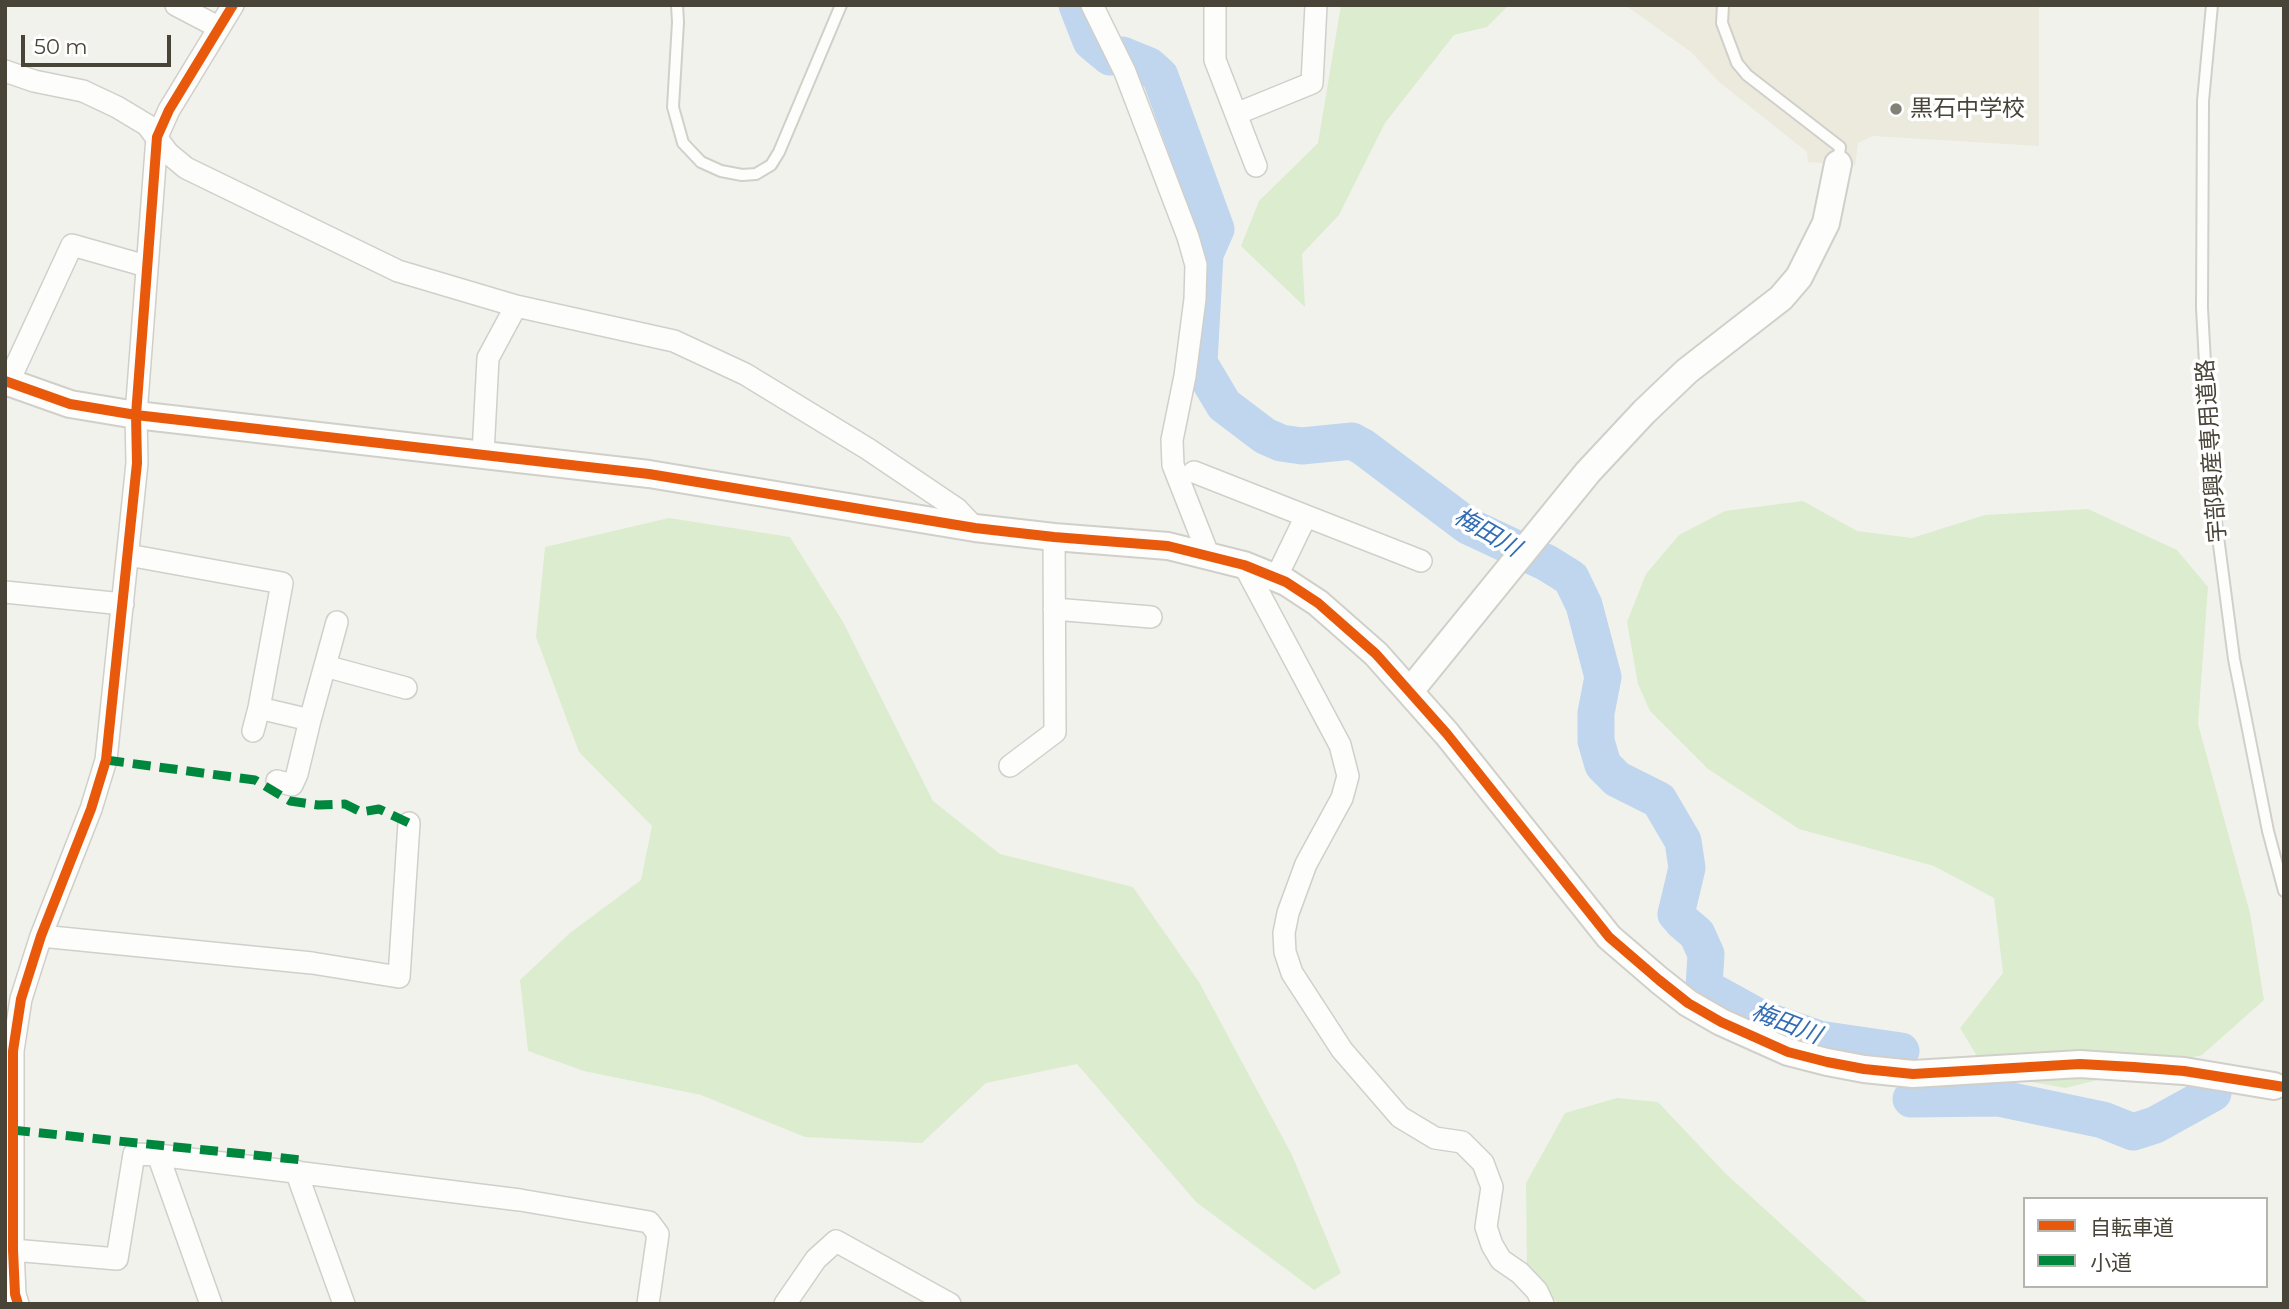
<!DOCTYPE html>
<meta charset="utf-8">
<style>
body{margin:0}
#map{position:relative;width:2289px;height:1309px;overflow:hidden;background:#f2f2ed;font-family:Montserrat,"Noto Sans JP",sans-serif}
canvas{display:block}
.frame{position:absolute;inset:0;border:7px solid #494438;pointer-events:none}
.legend{position:absolute;left:2023px;top:1197px;width:245px;height:91px;box-sizing:border-box;background:#fff;border:2px solid #b6b4af;margin:0;padding:9px 12px;list-style:none;font-size:21px;color:#494438}
.legend li{display:flex;align-items:center;gap:14px;height:35px}
.legend b{width:35px;border:2px solid #b6b4af}
.scale{position:absolute;left:21px;top:35px;width:150px;height:32px;box-sizing:border-box;border:4px solid #494438;border-top:0;padding-left:9px;font-size:21px;line-height:24px;white-space:nowrap;color:#494438;-webkit-text-stroke:5px #fff;paint-order:stroke}
</style>
<div id="map">
<canvas width="2289" height="1309"></canvas>
<div class="frame"></div>
<ul class="legend">
<li><b style="height:9px;background:#e8590c"></b>自転車道</li>
<li><b style="height:9px;background:#00873e"></b>小道</li>
</ul>
<div class="scale">50 m</div>
</div>
<script>
const g = document.querySelector('canvas').getContext('2d');
g.lineJoin = 'round';
function paint(path, color) { g.fillStyle = color; g.fill(path, 'evenodd'); }
const shape = rows => new Path2D(rows.map(r => 'M' + r).join(''));
function trace(path, color, width, dash) { g.strokeStyle = color; g.lineWidth = width; g.lineCap = dash ? 'butt' : 'round'; g.setLineDash(dash || []); g.stroke(path); }
function label(font, color, halo, rows, align = 'center') {
  g.font = font + ' Montserrat,"Noto Sans JP",sans-serif'; g.lineWidth = 7; g.setLineDash([]); g.textBaseline = 'middle'; g.strokeStyle = halo; g.fillStyle = color; for (const [text, x, y, turn = 0] of rows) {
    g.save(); g.translate(x, y); g.rotate((+turn || 0) * Math.PI / 180); g.textAlign = isNaN(turn) ? turn : align; if (halo) g.strokeText(text, 0, 0); g.fillText(text, 0, 0); g.restore();
  }
}
paint(shape([
 [1625,5,2039,5,2039,146,1873,136,1858,143,1855,165,1808,162,1807,152,1719,82,1691,52]
]), '#eceadd');
paint(shape([
 [1341,5,1509,5,1487,27,1454,35,1385,123,1339,215,1302,254,1305,307,1241,246,1259,201,1318,143],
 [1803,501,1857,531,1912,538,1985,515,2088,509,2177,550,2208,587,2198,724,2250,913,2264,1000,2202,1055,2065,1088,1988,1074,1960,1028,2003,973,1994,898,1934,866,1799,829,1708,769,1650,711,1638,684,1627,622,1646,574,1679,535,1725,511],
 [669,518,790,537,843,622,933,801,1000,854,1133,887,1199,982,1292,1155,1341,1273,1314,1290,1196,1202,1077,1064,986,1083,922,1143,805,1137,701,1095,584,1071,528,1051,520,980,570,933,641,880,652,826,579,752,536,637,545,547],
 [1617,1098,1658,1102,1725,1173,1869,1304,1559,1304,1527,1273,1526,1183,1565,1113]
]), '#dcecce');
trace(shape([
 [1077,5,1091,41,1099,48,1110,57,1122,55,1149,66,1160,76,1216,229,1205,254,1199,363,1224,405,1265,436,1281,443,1302,446,1352,441,1363,447,1468,526,1547,563,1571,578,1584,605,1603,677,1596,713,1596,741,1603,765,1617,779,1659,800,1683,841,1687,868,1676,914,1683,922,1697,934,1706,954,1704,987,1762,1019,1819,1039,1901,1051],
 [1911,1099,1998,1098,2103,1120,2133,1132,2155,1125,2213,1093]
]), '#bfd6ee', 37);
const service = shape([
 [677,5,678,22,673,107,683,143,701,162,721,171,742,175,756,174,771,165,779,152,841,5],
 [1723,5,1722,23,1737,63,1747,75,1840,147,1838,164],
 [2212,5,2203,101,2202,308,2212,491,2234,659,2268,831,2284,891]
]);
const minor = shape([
 [176,5,218,27],
 [1092,5,1125,72,1188,237,1196,265,1195,299,1185,376,1172,440,1173,465,1208,554],
 [1215,5,1215,60,1256,166],
 [5,71,34,81,83,91,117,107,147,125,168,153,186,168,398,271,516,306,674,341,745,374,868,449,957,509,975,528],
 [1236,114,1312,83,1316,5],
 [8,383,72,245,146,266],
 [483,454,488,358,516,306],
 [1194,472,1306,516,1276,578],
 [1306,516,1421,561],
 [128,555,282,583,259,708,310,720,337,622],
 [1244,565,1340,745,1348,776,1342,798,1306,864,1288,913,1284,933,1285,952,1292,973,1342,1050,1400,1117,1435,1138,1462,1142,1483,1163,1492,1187,1486,1227,1492,1245,1501,1260,1520,1273,1537,1291,1543,1304],
 [5,592,123,604],
 [1054,609,1151,617],
 [325,666,406,688],
 [253,731,259,708],
 [1010,766,1055,732,1054,537],
 [277,781,292,785,297,774,310,720],
 [41,936,312,963,399,977,409,823],
 [158,1155,211,1304],
 [296,1171,344,1304],
 [13,1250,117,1259,134,1154,158,1155,520,1200,649,1222,658,1234,648,1304],
 [18,1304,15,1294,13,1250,13,1051,21,999,41,936,91,809,106,760,137,463,136,415,157,137,169,110,233,5],
 [785,1304,816,1259,836,1241,950,1304]
]);
const tertiary = shape([
 [5,381,70,404,136,415,649,474,975,528,1054,537,1168,546,1244,565,1286,582,1318,603,1376,654,1447,734,1609,937,1659,980,1688,1003,1721,1022,1788,1052,1827,1062,1864,1069,1913,1074,2080,1064,2184,1071,2274,1086],
 [1410,691,1588,472,1644,412,1687,371,1781,298,1799,277,1826,223,1838,164]
]);
trace(service, '#d0cfca', 14);
trace(minor, '#d0cfca', 24);
trace(tertiary, '#d0cfca', 30);
trace(service, '#fdfdfc', 10);
trace(minor, '#fdfdfc', 21);
trace(tertiary, '#fdfdfc', 26);
trace(shape([
 [106,760,255,780,290,801,318,805,345,804,361,812,379,809,409,823],
 [12,1130,302,1160]
]), '#00873e', 9, [18, 9]);
trace(shape([
 [5,381,70,404,136,415,649,474,975,528,1054,537,1168,546,1244,565,1286,582,1318,603,1376,654,1447,734,1609,937,1659,980,1688,1003,1721,1022,1788,1052,1827,1062,1864,1069,1913,1074,2080,1064,2134,1067,2184,1071,2284,1087],
 [18,1304,15,1294,13,1250,13,1051,21,999,41,936,91,809,106,760,137,463,136,415,157,137,169,110,233,5]
]), '#e8590c', 10);
for (const [x, y, r, color] of [
 [1896,109,7,"#848177"]
]) { const dot = new Path2D(); dot.arc(x, y, r, 0, 2 * Math.PI); g.fillStyle = color; g.fill(dot); trace(dot, '#fff', 2.5); }
label('23px', '#494438', '#fff', [
 ["黒石中学校",1910,109]
], 'left');
label('23px', '#494438', '#fff', [
 ["宇部興産専用道路",2212,451,-94]
]);
label('italic 24px', '#336db3', '#fff', [
 ["梅田川",1487,533,30],
 ["梅田川",1786,1024,21]
]);
</script>
